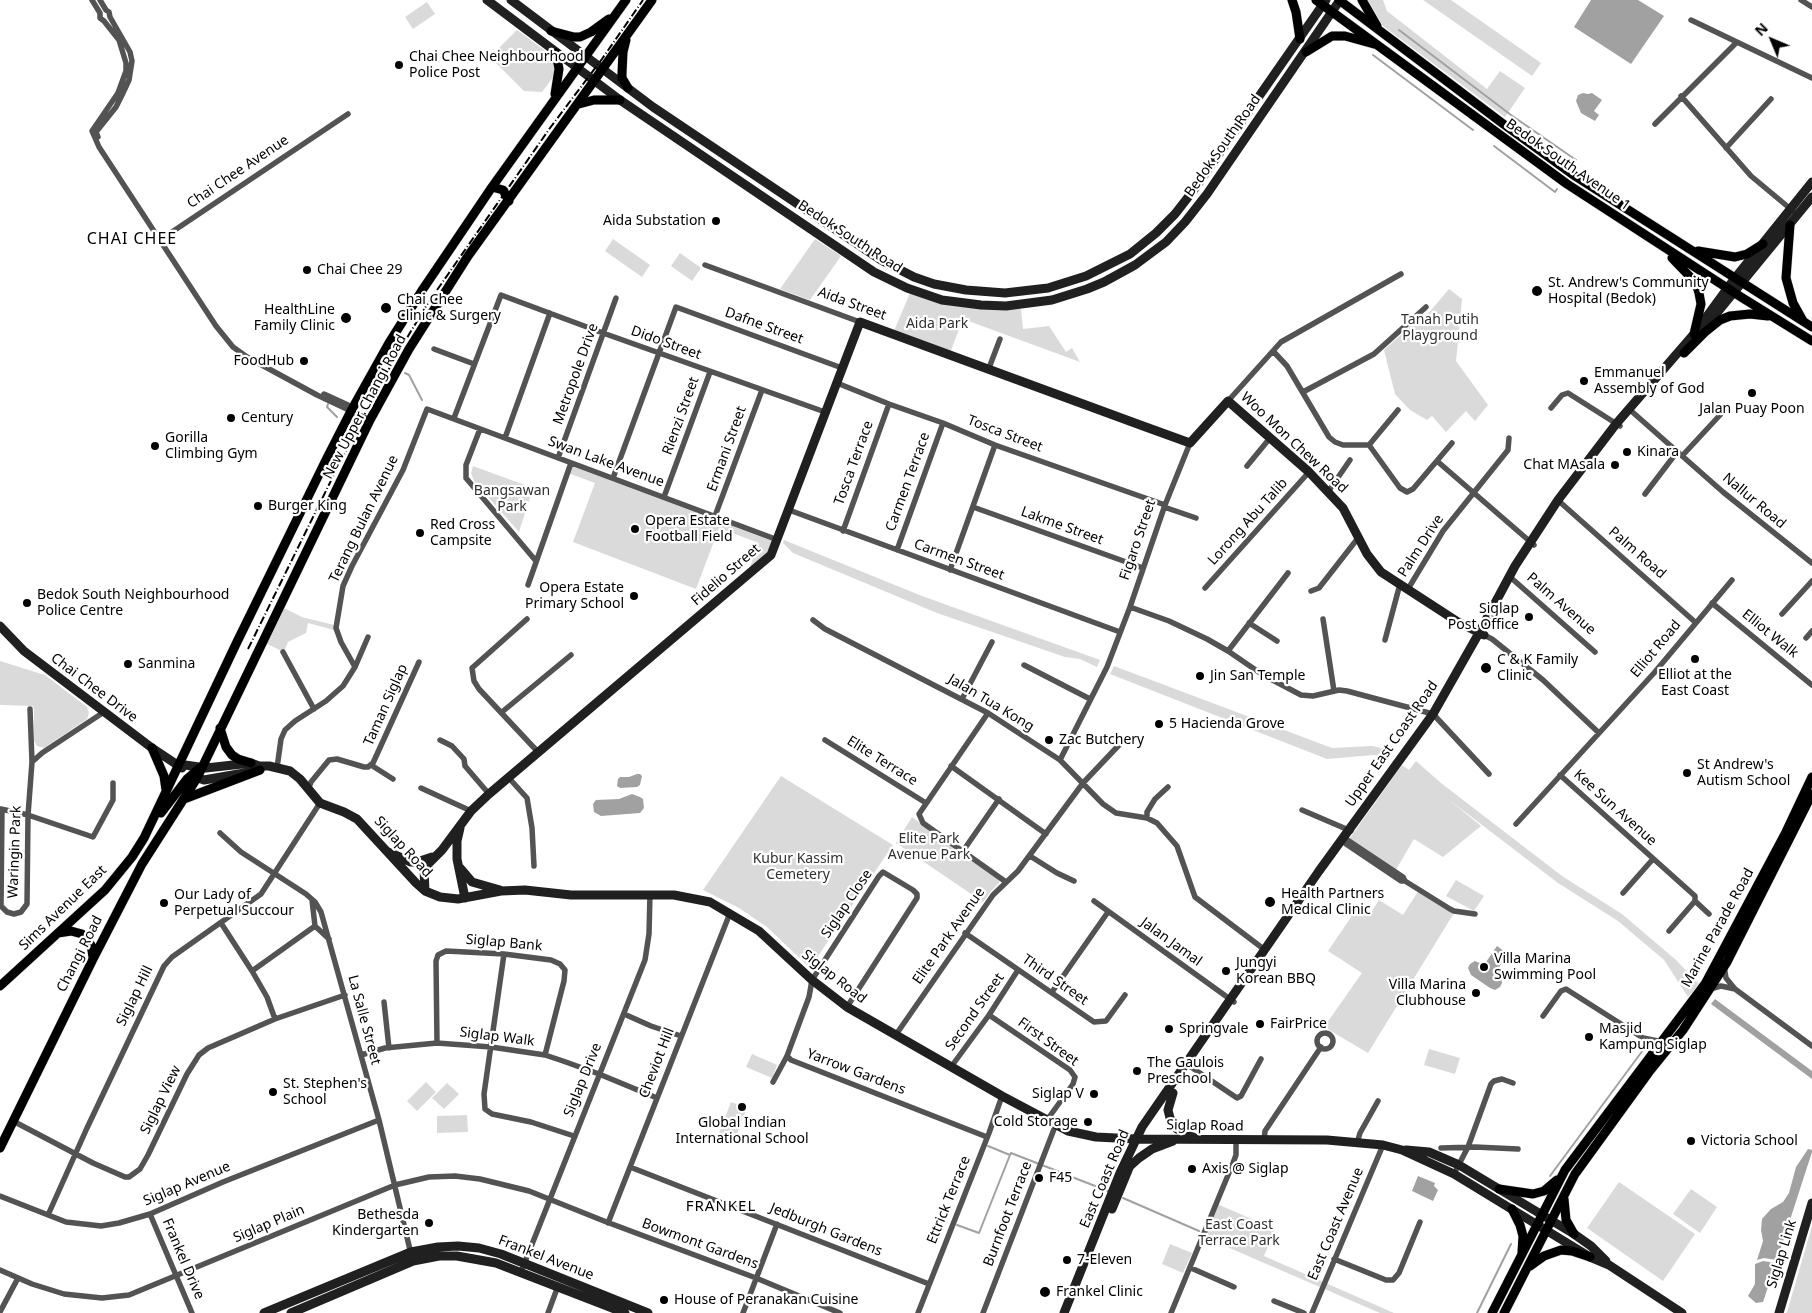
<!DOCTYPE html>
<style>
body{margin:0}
#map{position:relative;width:1812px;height:1313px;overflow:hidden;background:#fff;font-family:"Noto Sans",sans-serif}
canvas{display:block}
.north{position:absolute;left:1747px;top:15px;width:50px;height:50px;-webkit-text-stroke:4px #fff;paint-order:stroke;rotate:315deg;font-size:14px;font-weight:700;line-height:20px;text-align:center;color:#000}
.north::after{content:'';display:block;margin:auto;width:18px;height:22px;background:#000;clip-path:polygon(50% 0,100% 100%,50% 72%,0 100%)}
</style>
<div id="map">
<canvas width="1812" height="1313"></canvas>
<div class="north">N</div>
</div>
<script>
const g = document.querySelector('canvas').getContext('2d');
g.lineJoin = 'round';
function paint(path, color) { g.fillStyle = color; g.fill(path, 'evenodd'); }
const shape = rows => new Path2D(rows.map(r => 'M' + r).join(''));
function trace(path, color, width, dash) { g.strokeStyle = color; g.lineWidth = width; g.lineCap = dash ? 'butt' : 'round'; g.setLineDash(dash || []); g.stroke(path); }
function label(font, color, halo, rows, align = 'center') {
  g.font = font + ' "Noto Sans",sans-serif'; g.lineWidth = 4.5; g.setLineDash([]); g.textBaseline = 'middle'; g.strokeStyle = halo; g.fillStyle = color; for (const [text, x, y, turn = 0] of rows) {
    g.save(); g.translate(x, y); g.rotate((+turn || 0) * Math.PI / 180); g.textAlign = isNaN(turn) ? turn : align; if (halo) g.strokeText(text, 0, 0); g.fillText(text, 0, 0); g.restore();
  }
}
paint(shape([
 [1368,0,1383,0,1387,11,1487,89,1500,71,1525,88,1505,117,1383,26],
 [1423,0,1451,0,1541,63,1532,76],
 [427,2,435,14,413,29,405,17],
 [517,30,551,55,554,67,554,76,542,92,524,91,490,57],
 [613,239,650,265,642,277,605,251],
 [815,239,841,256,810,300,780,289],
 [680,253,701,268,692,281,671,266],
 [1449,289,1462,299,1456,361,1488,405,1475,421,1466,411,1446,432,1432,416,1427,420,1410,410,1395,394,1384,350,1424,314,1426,316],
 [910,293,940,303,964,307,980,309,1021,309,1023,329,1049,326,1066,352,1072,348,1080,362,963,319,950,353,894,331],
 [571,464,776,540,773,548,750,567,759,543,719,528,696,589,662,576,573,542,595,483,568,473],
 [473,466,533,488,519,532,474,481,471,473],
 [784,540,922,596,1100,660,1097,667,1080,659,1065,657,937,613,793,553,783,543],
 [282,607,302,617,334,625,334,630,308,623,306,633,288,642,284,652,265,643],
 [0,661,45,675,87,707,89,713,87,719,44,748,37,746,34,741,34,709,33,706,0,705],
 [1114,666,1332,748,1372,746,1394,751,1388,758,1374,755,1327,759,1110,674],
 [1416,761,1441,783,1562,876,1622,914,1676,960,1699,984,1688,997,1664,960,1618,921,1558,883,1448,799,1481,826,1443,857,1414,839,1394,873,1347,842,1402,765,1409,770],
 [781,776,893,845,810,968,767,927,739,908,703,890],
 [912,817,1000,879,999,883,991,891,983,902,896,843],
 [1456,880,1484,896,1474,911,1446,896],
 [1419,890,1454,913,1368,1053,1324,1027,1362,973,1328,951,1358,907,1370,914,1379,900,1403,915],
 [1429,1049,1460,1058,1455,1074,1424,1065],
 [752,1054,777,1065,772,1078,746,1067],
 [426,1082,436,1092,417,1111,407,1101],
 [447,1083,459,1094,444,1109,432,1098],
 [731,1102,747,1108,735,1139,719,1133],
 [467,1115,468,1132,437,1133,437,1116],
 [1619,1182,1695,1234,1663,1281,1587,1228],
 [1691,1189,1717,1207,1700,1233,1673,1214],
 [1217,1204,1275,1229,1264,1256,1394,1313,1380,1313,1204,1237],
 [1812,1226,1812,1313,1786,1313,1787,1312],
 [1170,1244,1192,1253,1183,1273,1162,1264]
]), '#dadada');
paint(shape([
 [1591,0,1638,0,1664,16,1631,64,1574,27],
 [1583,93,1588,94,1592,93,1602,100,1594,111,1599,115,1595,121,1581,113,1576,101,1578,95],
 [637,774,640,774,642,776,640,785,637,787,620,788,617,786,618,779,620,777,629,777],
 [632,794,640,797,643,799,644,808,640,813,601,816,594,812,593,804,596,800,619,799],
 [1497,946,1508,954,1495,973,1501,978,1502,983,1500,987,1495,990,1490,988,1471,975,1468,968,1470,964,1475,961,1484,965],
 [1715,999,1812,1071,1812,1079,1711,1004],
 [1808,1149,1812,1150,1812,1152,1777,1260,1764,1258,1757,1260,1763,1241,1761,1230,1762,1219,1771,1209,1783,1202,1789,1193,1796,1167],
 [1418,1176,1435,1183,1434,1186,1438,1190,1433,1201,1412,1191],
 [1763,1261,1776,1263,1763,1302,1756,1303,1748,1296,1755,1284,1755,1264]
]), '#a1a1a1');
trace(shape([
 [1399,30,1511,115,1576,160],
 [1373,55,1473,130],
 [1494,146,1555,192,1557,189],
 [405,373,409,375,422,400],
 [328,404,327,407,337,417],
 [988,1146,1010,1155,1011,1153,1065,1174],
 [1550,1176,1646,1046],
 [1072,1177,1108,1191],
 [1123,1198,1199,1231],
 [957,1225,979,1233,1010,1155],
 [1477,1313,1511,1244]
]), '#a1a1a1', 2);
const primary = shape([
 [1292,0,1296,12,1300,39],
 [1316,0,1567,184,1741,297,1812,341],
 [1339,0,1502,123,1575,176,1812,327],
 [1362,0,1377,26],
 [551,31,574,37,580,37,591,32,609,19],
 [626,40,623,52,622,73,622,78,628,88],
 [1306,52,1332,36,1345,36,1374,44],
 [555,94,559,69,556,53],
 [579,104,594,100,620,100],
 [492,187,503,190,509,201],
 [1790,225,1786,278,1793,303,1803,321],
 [1698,251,1735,257,1747,254,1763,244],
 [1672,258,1696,283,1699,293,1701,304,1694,334],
 [1684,353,1705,332,1720,320,1730,316,1750,314,1768,316],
 [220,728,226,747,232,755,238,759,251,763],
 [152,748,164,776,166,790],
 [184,799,260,770],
 [161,813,187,779,200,768],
 [58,933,71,931,82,934,91,945,93,957],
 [0,986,105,890,132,857,144,838,236,644,326,460,351,411,389,343,423,289,492,187,626,0],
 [0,1148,93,959,142,864,197,778,370,420,409,349,468,256,652,0],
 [1499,1189,1533,1194,1544,1191,1557,1180],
 [1564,1199,1566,1220,1574,1234],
 [1512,1209,1520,1225,1523,1236,1522,1252],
 [1530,1266,1544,1256,1561,1250,1572,1251,1590,1257],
 [1492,1313,1565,1170,1705,984,1786,832,1812,777],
 [1504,1313,1575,1174,1649,1072,1683,1030,1727,962,1812,794]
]);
trace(primary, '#dbdbdb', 10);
trace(shape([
 [92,0,100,13,100,18,104,21,119,40,126,63,126,71,118,93,92,131,99,147,216,326,233,347,247,357,317,395,370,420],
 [1801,0,1812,7],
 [1691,20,1812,78],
 [1681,96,1751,176,1793,211],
 [1655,124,1736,43],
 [98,137,96,132,116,107,122,95,129,80,132,61,130,52,110,17,109,12,106,10,100,0],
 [1726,148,1771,99],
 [160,240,348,114],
 [705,265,860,322],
 [434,349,474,364],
 [1273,351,1287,366,1329,437,1335,442,1343,445,1369,445,1398,410],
 [989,368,1000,339],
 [837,383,889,404,943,423,995,445,1165,505],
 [1303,392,1374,354,1426,307],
 [324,394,348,405],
 [1228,401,1281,342,1401,274],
 [1551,408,1562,395,1568,393,1620,426],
 [1629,409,1723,492,1812,563],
 [454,418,501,295,603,333,825,412],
 [480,429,466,465,466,478,536,561],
 [505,438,550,313],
 [1369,445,1400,488,1407,492,1413,489,1452,443],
 [1682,456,1720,415],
 [558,458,616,298],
 [1437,461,1534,545],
 [1247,466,1270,438],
 [613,478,676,307,842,368],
 [1328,492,1350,460],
 [1645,494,1677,452],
 [664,497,710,372],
 [1561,503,1695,622],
 [973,507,1143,568],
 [1164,507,1196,518],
 [789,510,1120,632],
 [715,516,762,390],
 [843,531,889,404],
 [897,550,943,423],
 [950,570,995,445],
 [1509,576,1595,652],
 [528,585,571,463],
 [1205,588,1309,472],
 [1408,589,1443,531,1508,450,1509,438],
 [1311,591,1319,588,1358,538],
 [1712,603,1812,685],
 [1130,607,1169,621,1207,639,1228,651,1263,675,1301,695,1313,696,1339,690,1347,691,1433,714,1489,774],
 [1782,614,1812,581],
 [527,619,472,668,474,681,479,689,538,752],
 [1323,619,1334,691],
 [813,620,825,629,988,713,1060,760,1103,804,1116,813,1147,818,1157,823,1177,846,1195,897,1265,950],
 [1249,623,1277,641],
 [1484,635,1492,639,1543,680,1599,733],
 [1806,638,1812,631],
 [1385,640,1400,584],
 [1228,651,1288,573],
 [283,652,314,709],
 [1024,665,1090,699],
 [355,667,341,642,336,628,343,586,352,566,403,470,427,409,778,540],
 [962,699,992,642],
 [502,712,571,655],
 [988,713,919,814,923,823,1006,882],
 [440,740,452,746,464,759,465,766,489,794],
 [825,740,926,803],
 [1060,760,1107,667,1130,607,1165,505,1190,443],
 [32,762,42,753,104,712],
 [371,765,393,779],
 [951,766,1046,834],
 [277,768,281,739,285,730,295,721,326,701,343,686,355,667,368,637],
 [1560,775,1695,896,1695,901,1709,914],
 [508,777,527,798,532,828,534,866],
 [421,788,471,811],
 [308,790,311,782,329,760,337,759,364,767,368,767,373,763,419,662],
 [1,809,28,815,93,837,113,800,113,783],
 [2,810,1,906,7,912,14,914,21,912,27,904,28,815,32,762,30,709],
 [1302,810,1351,831],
 [1147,818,1147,812,1155,799,1168,787],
 [1516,824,1654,673,1732,580],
 [220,833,241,852,306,894,315,902,321,912,379,1120,411,1254],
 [1343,837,1403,877,1405,881,1450,909,1454,911,1475,914],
 [1346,844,1401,881,1405,881],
 [963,851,999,799],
 [1030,856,1057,873,1074,881],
 [1623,893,1653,859],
 [312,900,315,926,329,939],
 [1094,901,1234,1002],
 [221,923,252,971,267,997,275,1019],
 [1669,931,1695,901],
 [965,933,1094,1022,1106,1021,1125,995],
 [504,954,484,1094,485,1109,492,1114,531,1122,574,1136],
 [1724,966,1726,978,1735,989,1812,1046],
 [252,971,315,926],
 [1710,989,1721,986,1735,989],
 [1052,992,1108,912],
 [384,1002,389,1048],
 [624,1014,651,1026,681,1036],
 [989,1015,1070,1070,1075,1077,1073,1084,1047,1120],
 [1543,1016,1561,991,1566,989,1643,1038,1663,1042],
 '1317 1041a8 8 0 1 1 16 0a8 8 0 1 1-16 0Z',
 [895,1036,993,895,1018,871,1083,783,1119,745],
 [1643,1038,1650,1048,1652,1056],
 [437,1043,436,961,438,955,446,951,504,954,551,960,560,964,565,970,564,981,545,1055],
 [361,1055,385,1048,437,1043,491,1047,545,1055,563,1061,599,1074,657,1098],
 [787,1056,791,1060,987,1137],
 [1185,1063,1237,1098,1241,1096,1261,1059],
 [951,1067,989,1015,1018,970],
 [773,1082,787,1056,809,997,812,980,879,876,883,872,913,890,917,894,917,898,847,1007],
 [13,1121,93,1163,125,1177,129,1177,140,1169,148,1155,187,1074,199,1055,208,1048,275,1019,345,995],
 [1264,1140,1265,1131,1321,1047],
 [1357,1143,1360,1133,1378,1101],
 [1441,1148,1475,1147,1518,1149],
 [630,1167,929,1284],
 [1454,1174,1468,1147,1491,1084,1494,1081,1502,1079,1513,1083],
 [0,1196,66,1222,101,1226,119,1223,150,1214,223,1182,379,1120],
 [150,1214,192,1313],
 [48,1215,87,1128,164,966,172,957,261,894,320,803],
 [608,1223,730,913],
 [1334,1259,1386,1280,1393,1280,1399,1273,1420,1222],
 [1191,1268,1234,1287],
 [0,1270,32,1284,64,1294,102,1298,129,1295,395,1185,429,1177,455,1176,480,1179,529,1191,604,1221,756,1278,840,1313],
 [521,1272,645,960,649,934,650,894,648,894],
 [1274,1301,1304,1313],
 [0,1312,18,1278],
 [548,1313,558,1286],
 [743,1313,777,1224],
 [918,1313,989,1133,1002,1096],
 [983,1313,1056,1124],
 [1171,1313,1233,1163,1236,1155,1236,1140],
 [1312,1313,1383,1145]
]), '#535353', 5.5);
trace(shape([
 [487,0,620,100,874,272,907,288,942,300,981,305,1006,306,1052,300,1087,289,1104,282,1135,265,1166,242,1185,222,1207,194,1340,0],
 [511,0,653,107,881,260,914,277,934,284,966,290,1005,293,1048,288,1086,276,1130,254,1156,233,1175,214,1196,187,1326,0],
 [1703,330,1812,197],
 [0,626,24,651,152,748,182,768],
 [178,764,206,768,251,763,259,766,269,766,290,771,300,779,320,803,344,812,357,819,416,883,425,891,440,897,458,899,501,891,525,890,571,895,674,895,710,902,759,931,812,980,847,1007,1002,1096,1068,1131,1096,1137,1136,1139,1327,1140,1383,1145,1402,1150,1454,1174,1590,1257,1609,1265,1682,1313],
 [192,776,204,780,250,772],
 [460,828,457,841,457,859,465,898],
 [388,852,411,862,417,862,432,857],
 [460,868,472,882,500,890],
 [425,891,424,870,427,865,442,850,471,811,489,794,771,555,860,322,1143,426,1190,443,1228,401,1309,472,1343,508,1367,554,1381,572,1458,622,1484,635],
 [1173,1093,1168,1110,1170,1118,1177,1129,1195,1138],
 [1406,1150,1429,1152,1459,1165,1574,1234,1591,1246,1606,1261],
 [1129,1167,1139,1158,1152,1149,1173,1141],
 [1112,1209,1131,1163],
 [264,1313,411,1252,438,1247,458,1246,479,1248,501,1254,648,1313],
 [291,1313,413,1261,439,1256,457,1256,496,1263,625,1313],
 [1064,1313,1120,1173,1142,1127,1319,871,1433,714,1479,633,1515,566,1558,500,1616,424,1694,334,1735,278,1812,182],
 [1779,1313,1812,1203]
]), '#202020', 9);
trace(primary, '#000', 9);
trace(shape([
 [248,649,354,434,396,356,428,303,550,128,602,59,643,0]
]), '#000', 2, [8, 2.5, 1, 2.5]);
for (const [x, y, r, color] of [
 [399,65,5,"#000"],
 [716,221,5,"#000"],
 [307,270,5,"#000"],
 [1537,291,6,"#000"],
 [386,308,6,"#000"],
 [346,318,6,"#000"],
 [304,361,5,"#000"],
 [1584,381,5,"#000"],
 [1752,393,5,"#000"],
 [231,418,5,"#000"],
 [155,446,5,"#000"],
 [1627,452,5,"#000"],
 [1615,465,5,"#000"],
 [258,506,5,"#000"],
 [635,529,5,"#000"],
 [420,533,5,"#000"],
 [634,596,5,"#000"],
 [27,603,5,"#000"],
 [1529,617,5,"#000"],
 [1695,659,5,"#000"],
 [128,664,5,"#000"],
 [1486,668,6,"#000"],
 [1200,676,5,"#000"],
 [1159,724,5,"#000"],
 [1049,740,5,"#000"],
 [1687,773,5,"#000"],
 [1270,902,6,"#000"],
 [164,903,5,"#000"],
 [1484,967,5,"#000"],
 [1226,971,5,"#000"],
 [1476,993,5,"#000"],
 [1260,1024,5,"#000"],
 [1169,1029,5,"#000"],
 [1589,1037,5,"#000"],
 [1137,1071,5,"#000"],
 [273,1092,5,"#000"],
 [1094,1094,5,"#000"],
 [742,1107,5,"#000"],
 [1088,1122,5,"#000"],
 [1691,1141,5,"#000"],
 [1192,1169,5,"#000"],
 [1039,1178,5,"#000"],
 [429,1223,5,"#000"],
 [1067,1260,5,"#000"],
 [1045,1292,6,"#000"],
 [664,1300,5,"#000"]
]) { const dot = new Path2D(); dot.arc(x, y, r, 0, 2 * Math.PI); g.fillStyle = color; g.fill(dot); trace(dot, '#fff', 2); }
label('14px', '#000', '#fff', [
 ["Chai Chee Neighbourhood",409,57],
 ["Police Post",409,73],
 ["Aida Substation",706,221,"right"],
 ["Chai Chee 29",317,270],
 ["St. Andrew's Community",1548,283],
 ["Hospital (Bedok)",1548,299],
 ["Chai Chee",397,300],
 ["Clinic & Surgery",397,316],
 ["HealthLine",335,310,"right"],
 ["Family Clinic",335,326,"right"],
 ["FoodHub",294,361,"right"],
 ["Emmanuel",1594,373],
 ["Assembly of God",1594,389],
 ["Jalan Puay Poon",1752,409,"center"],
 ["Century",241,418],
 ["Gorilla",165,438],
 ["Climbing Gym",165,454],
 ["Kinara",1637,452],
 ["Chat MAsala",1605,465,"right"],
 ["Burger King",268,506],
 ["Opera Estate",645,521],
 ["Football Field",645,537],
 ["Red Cross",430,525],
 ["Campsite",430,541],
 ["Opera Estate",624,588,"right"],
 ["Primary School",624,604,"right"],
 ["Bedok South Neighbourhood",37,595],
 ["Police Centre",37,611],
 ["Siglap",1519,609,"right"],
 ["Post Office",1519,625,"right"],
 ["C & K Family",1497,660],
 ["Clinic",1497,676],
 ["Sanmina",138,664],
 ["Elliot at the",1695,675,"center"],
 ["East Coast",1695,691,"center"],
 ["Jin San Temple",1210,676],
 ["5 Hacienda Grove",1169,724],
 ["Zac Butchery",1059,740],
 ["St Andrew's",1697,765],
 ["Autism School",1697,781],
 ["Health Partners",1281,894],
 ["Medical Clinic",1281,910],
 ["Our Lady of",174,895],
 ["Perpetual Succour",174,911],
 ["Villa Marina",1494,959],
 ["Swimming Pool",1494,975],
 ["Jungyi",1236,963],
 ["Korean BBQ",1236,979],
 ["Villa Marina",1466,985,"right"],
 ["Clubhouse",1466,1001,"right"],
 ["FairPrice",1270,1024],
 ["Springvale",1179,1029],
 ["Masjid",1599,1029],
 ["Kampung Siglap",1599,1045],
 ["The Gaulois",1147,1063],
 ["Preschool",1147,1079],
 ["St. Stephen's",283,1084],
 ["School",283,1100],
 ["Siglap V",1084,1094,"right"],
 ["Cold Storage",1078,1122,"right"],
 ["Global Indian",742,1123,"center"],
 ["International School",742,1139,"center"],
 ["Victoria School",1701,1141],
 ["Axis @ Siglap",1202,1169],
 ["F45",1049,1178],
 ["Bethesda",419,1215,"right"],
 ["Kindergarten",419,1231,"right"],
 ["7-Eleven",1077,1260],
 ["Frankel Clinic",1056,1292],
 ["House of Peranakan Cuisine",674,1300]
], 'left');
label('14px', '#000', '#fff', [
 ["Bedok South Road",1223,146,-55],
 ["Bedok South Avenue 1",1568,165,35],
 ["Chai Chee Avenue",238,172,-34],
 ["Bedok South Road",850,237,33],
 ["Aida Street",852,304,20],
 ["Dafne Street",764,326,20],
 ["Dido Street",666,343,20],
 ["Metropole Drive",576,374,-70],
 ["New Upper Changi Road",365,407,-62],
 ["Rienzi Street",681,416,-70],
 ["Tosca Street",1005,434,21],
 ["Woo Mon Chew Road",1294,443,43],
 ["Ermani Street",727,449,-70],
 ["Swan Lake Avenue",606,462,20],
 ["Tosca Terrace",854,463,-70],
 ["Carmen Terrace",908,482,-70],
 ["Nallur Road",1754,501,40],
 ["Terang Bulan Avenue",364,519,-64],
 ["Lorong Abu Talib",1248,522,-48],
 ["Lakme Street",1062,526,20],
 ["Figaro Street",1138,540,-71],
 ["Palm Drive",1421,546,-57],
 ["Palm Road",1637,553,41],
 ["Carmen Street",959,560,20],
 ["Fidelio Street",726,575,-41],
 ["Palm Avenue",1561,604,41],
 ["Elliot Walk",1770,634,39],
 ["Elliot Road",1656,649,-50],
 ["Chai Chee Drive",94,688,37],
 ["Jalan Tua Kong",991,703,31],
 ["Taman Siglap",386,705,-66],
 ["Upper East Coast Road",1392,744,-55],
 ["Elite Terrace",882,761,32],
 ["Kee Sun Avenue",1615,808,42],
 ["Siglap Road",403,847,47],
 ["Waringin Park",15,852,-88],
 ["Siglap Close",847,904,-56],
 ["Sims Avenue East",63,908,-44],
 ["Marine Parade Road",1718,928,-61],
 ["Elite Park Avenue",949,936,-55],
 ["Jalan Jamal",1171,942,36],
 ["Siglap Bank",504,943,5],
 ["Changi Road",80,954,-63],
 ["Siglap Road",834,977,38],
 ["Third Street",1055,980,35],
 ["Siglap Hill",135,996,-64],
 ["Second Street",975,1012,-55],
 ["La Salle Street",364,1020,75],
 ["Siglap Walk",497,1037,7],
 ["First Street",1048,1042,36],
 ["Cheviot Hill",657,1063,-69],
 ["Yarrow Gardens",856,1072,21],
 ["Siglap Drive",583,1080,-68],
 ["Siglap View",161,1100,-64],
 ["Siglap Road",1205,1126,1],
 ["East Coast Road",1105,1179,-67],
 ["Siglap Avenue",187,1184,-23],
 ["Ettrick Terrace",949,1200,-68],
 ["Burnfoot Terrace",1008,1214,-69],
 ["Siglap Plain",269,1224,-23],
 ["East Coast Avenue",1336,1224,-67],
 ["Jedburgh Gardens",826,1230,22],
 ["Bowmont Gardens",700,1244,20],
 ["Siglap Link",1782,1254,-73],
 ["Frankel Avenue",546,1258,21],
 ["Frankel Drive",183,1259,67]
]);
label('14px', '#313131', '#fff', [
 ["Tanah Putih",1440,320],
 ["Playground",1440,336],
 ["Aida Park",937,324],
 ["Bangsawan",512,491],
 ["Park",512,507],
 ["Elite Park",929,839],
 ["Avenue Park",929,855],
 ["Kubur Kassim",798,859],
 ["Cemetery",798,875],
 ["East Coast",1239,1225],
 ["Terrace Park",1239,1241]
]);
g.letterSpacing = '1px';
label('15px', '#000', '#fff', [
 ["FRANKEL",721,1207]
]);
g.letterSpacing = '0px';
g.letterSpacing = '1px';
label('16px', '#000', '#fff', [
 ["CHAI CHEE",132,239]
]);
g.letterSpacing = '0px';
</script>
